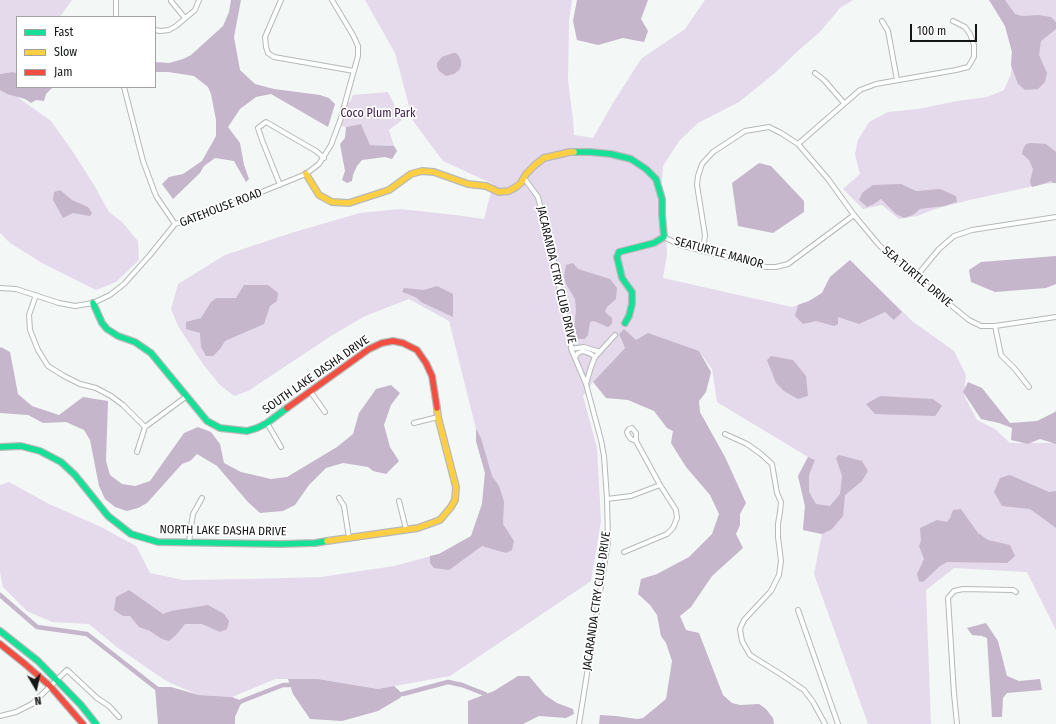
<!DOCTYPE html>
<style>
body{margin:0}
#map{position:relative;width:1056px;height:724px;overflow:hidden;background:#f3f7f5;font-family:"Fira Sans Condensed",sans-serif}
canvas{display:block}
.legend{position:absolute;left:16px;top:16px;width:140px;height:72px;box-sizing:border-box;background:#fff;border:1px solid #a1a2a2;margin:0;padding:5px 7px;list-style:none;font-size:12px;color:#141716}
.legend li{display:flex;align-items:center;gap:8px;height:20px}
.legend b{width:20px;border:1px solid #a1a2a2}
.north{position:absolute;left:16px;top:668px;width:40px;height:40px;-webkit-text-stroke:3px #fff;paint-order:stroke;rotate:171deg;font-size:11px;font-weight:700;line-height:16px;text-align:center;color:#141716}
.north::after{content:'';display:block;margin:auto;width:14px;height:18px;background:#141716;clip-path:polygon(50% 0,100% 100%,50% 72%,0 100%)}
.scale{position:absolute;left:910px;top:24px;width:67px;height:18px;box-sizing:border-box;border:2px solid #141716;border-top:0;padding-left:5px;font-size:12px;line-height:14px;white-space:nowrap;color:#141716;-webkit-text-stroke:3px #fff;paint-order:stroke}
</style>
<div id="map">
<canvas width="1056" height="724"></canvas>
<ul class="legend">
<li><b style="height:5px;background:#16e098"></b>Fast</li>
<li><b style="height:5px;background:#ffcf43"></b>Slow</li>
<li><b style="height:5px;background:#f24e42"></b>Jam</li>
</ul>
<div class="north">N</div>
<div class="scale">100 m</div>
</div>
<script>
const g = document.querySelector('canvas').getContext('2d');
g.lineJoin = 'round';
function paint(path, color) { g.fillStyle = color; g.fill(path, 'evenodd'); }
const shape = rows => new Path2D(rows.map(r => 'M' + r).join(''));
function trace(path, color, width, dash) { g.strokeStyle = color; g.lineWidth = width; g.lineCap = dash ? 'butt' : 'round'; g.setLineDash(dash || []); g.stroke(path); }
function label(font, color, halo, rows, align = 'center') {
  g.font = font + ' "Fira Sans Condensed",sans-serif'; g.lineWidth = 3.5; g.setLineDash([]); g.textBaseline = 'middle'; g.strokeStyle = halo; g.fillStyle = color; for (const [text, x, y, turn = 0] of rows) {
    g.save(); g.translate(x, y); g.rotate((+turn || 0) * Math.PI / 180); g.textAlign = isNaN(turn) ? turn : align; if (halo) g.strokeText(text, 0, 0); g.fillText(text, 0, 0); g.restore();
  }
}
paint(shape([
 [0,0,72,0,60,17,17,17,17,73,12,72,0,74],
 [365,0,572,0,569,21,568,80,573,120,574,135,593,138,613,103,641,59,685,29,705,0,853,0,840,8,820,32,800,49,775,73,739,102,698,123,679,141,663,166,661,193,665,225,667,255,663,278,792,307,809,301,822,293,830,277,850,260,864,274,912,321,954,351,966,375,964,395,977,420,995,429,1010,443,1055,443,1056,444,1056,630,1027,572,954,568,926,590,931,724,868,724,814,574,822,534,803,530,805,506,798,476,808,457,717,402,712,369,699,351,636,340,619,334,625,348,593,382,583,396,597,448,601,521,591,581,450,676,378,689,318,679,275,679,232,697,199,695,168,682,118,648,89,624,52,622,27,611,3,587,0,572,0,485,9,482,49,504,99,526,136,546,150,573,183,580,251,579,321,577,394,566,439,554,471,536,482,504,485,473,476,441,476,429,449,321,409,299,365,316,331,336,248,391,234,396,220,385,203,364,178,326,171,309,178,284,225,255,291,233,360,213,400,209,455,215,484,219,493,184,443,161,413,121,395,53],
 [988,0,1056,0,1056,183,1043,184,965,201,935,209,917,216,899,219,882,205,863,209,843,189,860,174,855,154,858,140,869,122,888,112,918,109,957,101,987,97,1004,90,1011,74,1012,52,1005,26,992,3],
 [0,90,7,94,16,96,51,121,73,152,94,185,109,212,122,222,138,241,139,260,116,282,96,290,42,263,10,243,0,233],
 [388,92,402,120,389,130,394,146,370,145,361,124,346,127,340,126,347,102,350,102,353,95]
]), '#e5d9ec');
paint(shape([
 [231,0,241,0,234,37,240,70,255,84,274,89,320,95,329,98,335,104,328,127,271,94,256,97,240,109,228,127,240,143,244,165,249,179,246,182,234,161,215,158,204,166,200,173,173,199,162,184,169,177,183,174,202,161,216,136,216,120,211,94,208,87,194,76,168,72,155,72,155,62,169,63,183,59,191,55,223,26,229,12],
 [577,0,648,0,641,19,648,31,644,42,623,38,598,45,577,40,573,21],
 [989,0,1005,0,1015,14,1022,16,1038,15,1051,17,1056,22,1056,29,1041,41,1039,55,1047,73,1045,82,1038,89,1025,90,1018,84,1011,65,1012,52,1005,26],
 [453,53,456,53,459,56,461,61,461,66,459,70,454,74,446,76,439,71,437,67,437,63,442,57],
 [12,72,17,73,17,87,53,87,46,94,44,101,36,100,31,103,25,99,7,94,0,90,0,74],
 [361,124,370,145,394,146,397,151,392,159,385,157,362,160,357,166,353,175,352,181,347,183,342,180,345,171,340,144,345,138,346,127],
 [1031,143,1046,144,1056,152,1056,183,1053,183,1051,181,1043,184,1032,187,1030,182,1033,169,1029,160,1022,154,1023,149,1026,144],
 [759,163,771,166,804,201,804,212,773,233,738,226,732,183],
 [901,184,916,191,940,189,956,196,957,202,944,206,920,209,913,215,904,218,896,214,881,199,874,204,867,207,859,200,863,192,873,185],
 [60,190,72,200,88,207,92,213,90,216,73,213,63,218,53,200,54,192],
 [1056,256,1056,284,1046,288,995,292,971,282,969,270,981,262],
 [850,260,902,312,894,320,885,312,859,324,838,317,838,324,834,326,816,321,803,324,795,316,798,305,809,301,822,293,830,277],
 [573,263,578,269,610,279,617,288,616,299,607,307,605,312,612,318,612,324,608,327,594,321,590,322,588,335,585,339,578,339,574,329,576,310,575,299,566,284,564,276,566,265],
 [244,285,268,285,278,293,277,301,270,306,264,324,225,341,220,349,213,356,206,356,201,347,200,333,186,329,186,322,201,318,211,302,216,298,236,298],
 [437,286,453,294,453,317,421,302,417,298,408,294,402,292,404,288,424,290],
 [624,329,636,340,648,333,699,351,711,372,706,392,699,401,700,412,725,457,746,503,740,514,740,525,736,534,743,548,712,576,691,607,680,616,686,630,699,633,723,695,732,703,740,705,759,704,766,709,773,718,774,724,599,724,600,715,616,716,637,719,643,718,666,699,672,661,666,643,661,636,657,615,650,605,638,594,641,579,657,574,689,557,712,534,719,514,710,495,686,467,671,443,673,431,667,428,654,411,628,400,606,398,593,382,625,348,619,334],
 [1,347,10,352,18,394,32,406,59,415,83,397,108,401,106,461,110,475,122,484,135,486,150,481,184,433,198,427,211,432,220,444,224,463,241,472,271,479,287,477,337,447,353,434,359,413,376,389,391,385,400,393,391,405,384,425,390,447,399,461,386,474,373,471,368,467,343,463,326,468,309,485,295,505,283,511,260,513,248,502,217,466,197,454,190,461,182,464,147,503,138,508,127,511,115,507,105,499,99,486,90,440,84,430,66,422,43,423,28,415,0,413,0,348],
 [771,356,793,360,806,376,808,396,798,399,784,391,776,383,767,360],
 [968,382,982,388,1010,423,1037,421,1055,412,1056,411,1056,444,1040,439,1028,444,1011,440,1012,428,999,423,981,419,963,392],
 [880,396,933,399,942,406,935,416,875,414,866,404],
 [476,429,481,438,492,476,499,486,504,502,503,524,514,541,512,550,506,553,482,546,449,570,434,568,430,563,430,556,439,554,471,536,482,504,485,473,476,441],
 [839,455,862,461,868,471,862,481,845,495,843,516,832,529,822,534,803,530,805,506,798,476,808,457,815,460,809,475,809,492,816,504,830,506,840,494,842,476,836,458],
 [1010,475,1049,492,1056,491,1056,528,1030,509,1002,506,994,492,1000,478],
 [961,509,978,533,988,540,1010,545,1015,556,1007,563,947,562,940,566,923,582,919,581,917,574,924,559,919,546,921,541,920,528,937,520,947,522,950,518,953,510],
 [129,590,163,614,171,611,208,605,224,614,229,621,227,629,220,632,202,624,185,624,176,635,169,641,162,639,150,631,139,627,130,616,123,616,114,610,116,597],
 [986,623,998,641,1007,676,1019,681,1040,679,1042,690,1007,693,1003,698,1002,717,992,717,987,638,982,636,972,635,967,628],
 [518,676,529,676,545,695,557,703,573,709,574,714,566,718,539,716,523,724,468,724,468,701,494,691],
 [288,679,318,679,378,689,394,686,403,694,400,698,378,711,342,721,310,719,293,694],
 [155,687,171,687,199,695,232,697,242,701,235,717,235,724,158,724]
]), '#c5b6cc');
trace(shape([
 [0,595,37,627,87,634,160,691],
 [403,694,448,682,462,685,485,694],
 [238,703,242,701,283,685,290,685]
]), '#c5b6cc', 4.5);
const street = shape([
 [116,0,116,17],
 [281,0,265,37,266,47,268,53,274,57,354,71],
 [171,1,185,18],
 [882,21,888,31,897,80],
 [155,30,160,31,169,30,176,26,195,10,199,0],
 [815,73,824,80,844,103],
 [124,87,143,161,156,196,175,224],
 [798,144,860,90,876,84,956,70,968,67,974,57,974,45,970,34,965,27,953,21],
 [524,178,538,197,544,222,550,242,557,274,572,351,586,384,601,440,604,456,607,499,608,542,579,724],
 [280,185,262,140,258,128,266,122,316,151,324,158],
 [664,237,680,245,766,267,776,267,788,264,854,215],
 [703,251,705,235,697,185,698,176,702,164,713,152,745,131,769,127,781,133,798,144,828,179,854,215,879,245,895,260,969,320,981,326,995,326,1056,317],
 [915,278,939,249,954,236,972,230,1056,217],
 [0,288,16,289,59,303,75,306,93,303,110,295,124,284,150,255,175,224,227,206,306,174,319,164,331,145,340,121,358,56,358,46,353,35,332,0],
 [36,295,29,315,30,330,38,350,48,366,64,376,80,384,96,388,111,396,123,405,145,427],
 [995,326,1001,355,1015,369,1029,387],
 [571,349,584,347,600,352],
 [575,357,578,353,583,351,591,354,595,357],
 [586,384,591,367,595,357,615,335],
 [310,391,325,412],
 [267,423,281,447],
 [414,423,438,417],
 [725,434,747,444,761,454,772,464,777,493,781,502,780,512,778,524,778,537,781,561,779,575,771,591,744,620,740,629,742,641,750,655,782,675,804,690,813,702,825,724],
 [137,452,145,427,187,396],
 [339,498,344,506,349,538],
 [607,499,631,496,660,485],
 [399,501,406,529],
 [189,543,191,526,193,514,202,498],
 [624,552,667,534,673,528,677,518,676,510,660,485,636,441,636,433,632,428,629,429,627,432,628,435,631,439,636,441],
 [798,610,838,724],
 [0,716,16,712,32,704,67,670,97,698,109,706,119,717],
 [957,724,954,694,948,598,954,591,963,589,1013,590,1016,592]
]);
const fast = shape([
 [574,152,590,152,611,154,631,159,646,169,656,179,662,199,662,214,664,237,654,243,619,252,617,257,622,278,632,292,632,304,629,316,625,323],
 [93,303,102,323,107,329,118,336,135,342,151,353,207,421,220,428,247,431,257,428,267,423,287,408],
 [0,447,21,446,40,451,61,462,75,475,108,516,131,534,158,542,281,544,315,543,327,541],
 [0,631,38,661,81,705,96,724]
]);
const slow = shape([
 [306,174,319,195,332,202,349,203,389,190,411,174,422,171,434,172,468,184,486,186,499,192,509,191,516,187,521,183,526,174,535,165,544,158,570,152,574,152],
 [327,541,418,528,440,520,451,507,455,500,456,487,438,417,437,408]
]);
const jam = shape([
 [287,408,369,349,382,343,393,341,403,343,417,350,426,363,432,376,437,408],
 [0,644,25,664,50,686,83,724]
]);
trace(street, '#b6b9b7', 6);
trace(fast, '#b6b9b7', 8);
trace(slow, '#b6b9b7', 8);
trace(jam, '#b6b9b7', 8);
trace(street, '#fdfefe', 4);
trace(fast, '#16e098', 5.5);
trace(slow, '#ffcf43', 5.5);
trace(jam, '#f24e42', 5.5);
label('12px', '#40214d', '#fff', [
 ["Coco Plum Park",378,114]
]);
label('12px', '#141716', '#fff', [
 ["GATEHOUSE ROAD",221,208,-21],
 ["SEATURTLE MANOR",719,253,15],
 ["JACARANDA CTRY CLUB DRIVE",556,275,77],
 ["SEA TURTLE DRIVE",917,277,40],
 ["SOUTH LAKE DASHA DRIVE",316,375,-35],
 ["NORTH LAKE DASHA DRIVE",223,531,1],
 ["JACARANDA CTRY CLUB DRIVE",597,601,-82]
]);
</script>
